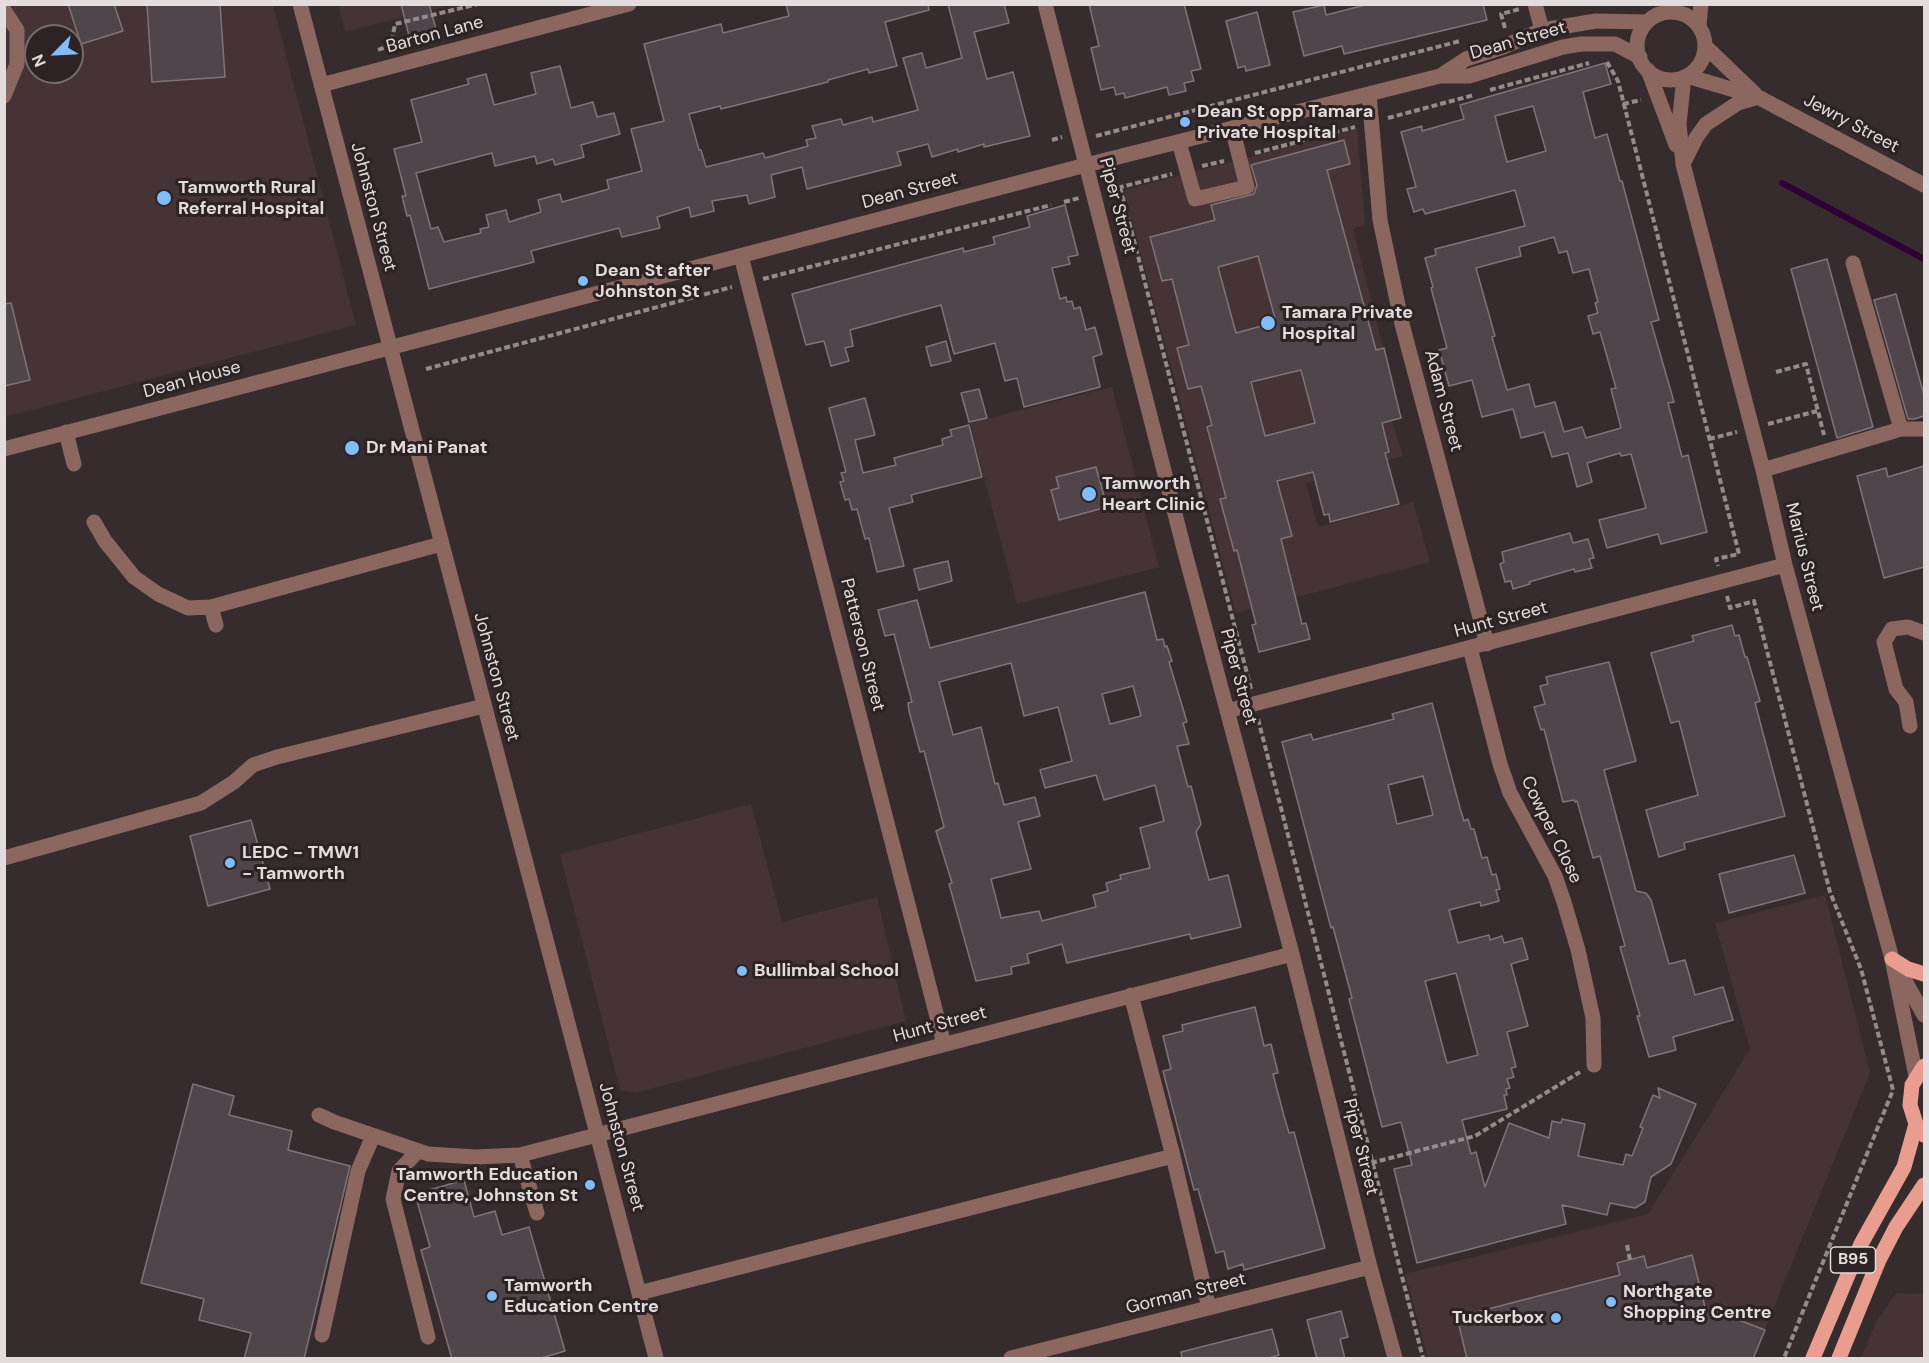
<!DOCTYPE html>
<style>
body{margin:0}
#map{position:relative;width:1929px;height:1363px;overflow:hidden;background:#372c2d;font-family:"DM Sans",sans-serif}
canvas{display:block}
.frame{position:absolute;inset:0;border:6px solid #e3dcdd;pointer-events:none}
.north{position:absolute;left:24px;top:24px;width:60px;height:60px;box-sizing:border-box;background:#2d2224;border:2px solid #766c6e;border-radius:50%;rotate:246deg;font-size:16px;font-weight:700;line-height:24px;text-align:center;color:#e3dcdd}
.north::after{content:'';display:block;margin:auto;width:21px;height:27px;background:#80bdfa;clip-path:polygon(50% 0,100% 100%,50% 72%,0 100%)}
</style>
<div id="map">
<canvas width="1929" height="1363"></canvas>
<div class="frame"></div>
<div class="north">N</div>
</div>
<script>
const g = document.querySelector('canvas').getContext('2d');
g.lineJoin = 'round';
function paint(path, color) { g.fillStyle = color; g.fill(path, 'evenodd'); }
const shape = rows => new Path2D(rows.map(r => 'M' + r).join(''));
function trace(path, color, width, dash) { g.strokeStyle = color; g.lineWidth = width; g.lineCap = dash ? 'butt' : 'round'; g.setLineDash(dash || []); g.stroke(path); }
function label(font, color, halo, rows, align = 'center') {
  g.font = font + ' "DM Sans",sans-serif'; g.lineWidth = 6; g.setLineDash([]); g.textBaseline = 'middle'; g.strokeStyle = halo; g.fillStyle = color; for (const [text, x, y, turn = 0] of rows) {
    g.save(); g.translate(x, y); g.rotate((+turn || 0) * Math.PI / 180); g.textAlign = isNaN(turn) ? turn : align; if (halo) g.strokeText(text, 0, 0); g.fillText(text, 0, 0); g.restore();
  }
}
paint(shape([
 [338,4,451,5,345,32],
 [5,5,273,5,356,325,5,417],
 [36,36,72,36,72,72,36,72],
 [1357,129,1365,224,1353,229,1401,417,1392,421,1403,456,1306,483,1318,527,1413,502,1430,562,1236,613,1124,190],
 [1112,387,1159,567,1017,604,970,423],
 [751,804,782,922,877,897,906,1021,635,1093,620,1090,560,854],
 [1825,895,1870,1073,1753,1358,1428,1358,1405,1274,1648,1214,1750,1049,1715,923],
 [1896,1293,1924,1294,1924,1358,1861,1358,1876,1322]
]), '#453336');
trace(shape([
 [1782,183,1924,259]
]), '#2d0037', 6);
const building = shape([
 [68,4,114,4,123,31,81,44,68,4],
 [147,4,220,4,225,77,152,82,147,4],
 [401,4,429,4,436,29,409,36,401,4],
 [786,4,928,4,929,10,885,22,897,66,869,73,868,69,828,80,828,82,721,109,720,106,689,114,699,150,701,150,706,167,763,153,765,158,808,146,806,140,816,138,812,126,841,119,843,125,872,117,873,122,918,110,903,58,922,53,926,68,962,58,948,4,1004,4,1009,23,974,32,987,79,1013,72,1030,136,984,147,984,144,958,152,958,149,932,157,928,144,897,152,901,165,807,189,802,167,771,175,775,197,749,204,747,195,712,201,714,211,691,217,689,207,657,217,660,228,622,237,619,228,531,251,534,262,429,289,410,215,407,216,402,196,406,196,394,149,422,142,411,100,469,84,467,79,486,74,494,105,536,94,531,73,560,66,571,108,593,102,597,117,614,113,620,134,581,145,584,157,555,165,553,159,537,164,535,156,495,166,492,153,416,173,431,229,438,227,444,242,481,233,480,229,489,227,486,215,506,210,509,222,541,212,538,200,560,194,562,202,609,189,607,180,642,171,631,129,664,121,644,44,721,24,723,33,789,16,786,4],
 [1089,4,1184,4,1201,69,1191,71,1194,81,1184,83,1186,91,1169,95,1167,87,1125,98,1124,93,1116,95,1114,87,1101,90,1091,48,1099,46,1089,4],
 [1369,4,1483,4,1487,20,1344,54,1342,46,1304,56,1293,12,1324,5,1326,15,1369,4],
 [1257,12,1270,65,1246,71,1245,66,1238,68,1226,21,1257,12],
 [1605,63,1611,84,1583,92,1595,138,1607,134,1620,181,1622,181,1659,320,1651,322,1674,402,1668,403,1682,457,1688,455,1707,532,1661,544,1658,534,1607,548,1599,520,1646,508,1631,454,1621,456,1620,453,1587,463,1592,482,1577,487,1568,453,1552,457,1544,432,1521,438,1513,409,1482,417,1472,380,1449,386,1439,350,1447,348,1431,288,1433,287,1425,258,1436,255,1435,249,1525,226,1515,190,1425,214,1423,209,1414,212,1407,189,1416,187,1401,132,1422,126,1422,131,1464,119,1460,105,1605,63],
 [1533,106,1546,151,1507,162,1495,116,1533,106],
 [1554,237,1559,253,1567,251,1573,273,1589,269,1598,302,1595,303,1598,313,1588,316,1593,334,1600,332,1616,388,1611,389,1621,428,1586,438,1582,427,1564,432,1555,402,1535,407,1529,384,1507,390,1492,337,1495,336,1476,268,1521,256,1519,247,1554,237],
 [1344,140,1350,164,1327,170,1376,350,1384,348,1401,418,1382,423,1389,452,1385,453,1399,504,1330,522,1329,514,1324,515,1313,472,1277,481,1292,536,1281,539,1302,624,1306,623,1310,639,1259,652,1252,625,1256,624,1237,550,1234,551,1220,499,1226,498,1207,427,1212,425,1201,386,1188,389,1177,348,1189,345,1172,279,1162,281,1150,237,1215,220,1211,205,1254,194,1257,185,1251,165,1344,140],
 [1258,256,1276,322,1236,333,1218,267,1258,256],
 [1301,370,1315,423,1265,436,1251,382,1301,370],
 [1065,205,1078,255,1068,257,1070,264,1052,268,1060,299,1066,297,1067,302,1072,301,1074,309,1080,307,1086,330,1095,327,1102,354,1093,357,1100,387,1024,407,1017,378,1005,381,995,343,954,354,941,305,850,330,853,346,845,348,849,361,831,366,824,341,806,345,792,294,963,248,964,252,995,244,993,237,1030,227,1027,216,1065,205],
 [1827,259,1873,427,1837,438,1791,269,1827,259],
 [1896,294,1924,395,1924,416,1914,419,1908,419,1874,300,1896,294],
 [11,303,30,380,4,386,4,304,11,303],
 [946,341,951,361,931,366,926,347,946,341],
 [979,389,987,418,969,422,961,393,979,389],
 [865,398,875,435,855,440,863,473,896,465,894,458,943,445,942,439,952,436,950,430,969,425,982,477,911,495,913,502,889,508,904,566,877,572,869,538,865,539,857,509,852,510,849,499,845,500,840,482,844,481,841,473,846,472,829,408,865,398],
 [1924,466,1924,567,1884,578,1857,476,1886,468,1888,477,1924,466],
 [1096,467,1107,507,1059,520,1051,490,1059,488,1056,477,1096,467],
 [1570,533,1573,543,1588,539,1594,558,1589,559,1592,568,1575,572,1574,569,1529,582,1530,584,1513,589,1511,581,1505,582,1500,564,1504,562,1502,552,1570,533],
 [948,561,952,581,919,590,914,569,948,561],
 [1145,592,1157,640,1163,639,1165,647,1167,646,1172,661,1169,662,1187,722,1183,723,1189,744,1177,746,1188,787,1191,786,1201,824,1196,832,1209,880,1228,875,1241,927,1191,939,1190,934,1067,963,1062,944,1027,954,1029,963,1011,967,1012,974,976,981,949,884,952,883,936,831,944,827,924,751,920,752,909,711,908,703,912,702,894,634,885,636,878,610,917,600,930,648,1145,592],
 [1011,663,1024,716,1058,707,1072,761,1040,770,1045,788,1096,775,1104,800,1155,785,1164,821,1140,828,1150,868,1120,875,1121,879,1106,883,1108,891,1093,895,1096,907,1042,921,1039,911,1001,918,991,879,1031,869,1018,822,1040,816,1035,797,1004,805,998,783,995,784,981,727,953,735,939,682,1011,663],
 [1133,686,1141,716,1110,724,1102,694,1133,686],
 [1732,625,1735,636,1739,635,1745,657,1747,657,1760,701,1755,703,1785,816,1684,843,1685,849,1659,857,1646,810,1698,795,1679,721,1671,723,1651,653,1694,641,1692,636,1732,625],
 [1609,662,1636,761,1604,770,1636,891,1646,893,1651,900,1669,964,1685,960,1695,995,1723,987,1733,1020,1673,1037,1676,1050,1649,1057,1637,1016,1640,1016,1620,947,1625,946,1600,856,1593,858,1577,801,1575,802,1574,800,1563,802,1544,729,1541,730,1534,707,1545,704,1540,686,1548,684,1546,677,1609,662],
 [1432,703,1460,808,1464,821,1468,819,1471,829,1474,829,1482,858,1487,857,1492,875,1496,874,1500,889,1496,890,1499,901,1481,906,1480,902,1449,910,1458,943,1489,935,1490,940,1502,936,1504,943,1522,938,1528,959,1511,964,1528,1026,1507,1032,1516,1067,1511,1068,1514,1077,1507,1079,1510,1088,1506,1089,1507,1095,1504,1095,1507,1109,1462,1120,1471,1154,1476,1152,1485,1187,1509,1123,1549,1138,1552,1121,1561,1123,1562,1119,1585,1124,1578,1156,1623,1165,1626,1154,1632,1156,1643,1128,1640,1127,1653,1095,1660,1098,1658,1088,1696,1104,1671,1164,1651,1177,1645,1202,1635,1208,1610,1203,1607,1215,1562,1205,1566,1224,1417,1263,1394,1169,1412,1165,1401,1122,1382,1127,1349,999,1352,998,1333,927,1331,928,1282,742,1311,734,1313,740,1394,719,1392,714,1432,703],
 [1423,776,1433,815,1397,824,1388,785,1423,776],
 [1456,973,1478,1055,1447,1063,1425,981,1456,973],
 [251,820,270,889,208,906,190,836,251,820],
 [1794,855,1805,893,1729,913,1719,874,1794,855],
 [1255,1007,1264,1046,1271,1044,1278,1073,1273,1074,1284,1116,1289,1133,1294,1132,1325,1248,1244,1270,1243,1264,1228,1269,1224,1251,1216,1253,1198,1189,1194,1190,1163,1071,1171,1069,1163,1036,1183,1031,1182,1025,1255,1007],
 [193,1084,234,1096,229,1115,292,1131,288,1150,350,1166,304,1359,244,1359,251,1333,199,1320,204,1299,141,1283,193,1084],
 [464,1180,474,1217,495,1211,502,1235,529,1227,565,1351,538,1359,452,1359,421,1250,430,1247,415,1194,464,1180],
 [1692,1255,1705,1307,1765,1330,1753,1359,1467,1359,1457,1317,1620,1275,1617,1263,1644,1256,1647,1268,1692,1255],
 [1341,1311,1348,1337,1340,1339,1345,1359,1317,1359,1307,1320,1341,1311],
 [1272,1329,1279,1355,1266,1359,1182,1359,1181,1352,1272,1329]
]);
paint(building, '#50454b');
trace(building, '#7f747a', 1.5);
trace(shape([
 [1505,28,1501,14,1520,9],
 [378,50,391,45,395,24,478,4],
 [1607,62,1618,81,1739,554,1716,559,1718,566],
 [1490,90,1589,63],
 [1623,104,1641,100],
 [1388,118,1474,95],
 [1096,136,1460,41],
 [1052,140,1062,137],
 [1255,153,1355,127],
 [1202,166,1224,161],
 [1120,187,1251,689],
 [1109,190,1172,174],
 [1064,202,1079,198],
 [763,279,1051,205],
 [426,369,732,287],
 [1776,372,1806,364,1824,435],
 [1768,424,1817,411],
 [1709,439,1737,432],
 [1727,596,1730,608,1754,601,1830,892,1861,969,1893,1090,1784,1358],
 [1258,719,1423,1358],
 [1371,1163,1475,1136,1580,1072],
 [1627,1245,1630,1260]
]), '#948b8c', 4, [6, 3]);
trace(shape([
 [300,4,656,1358],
 [1045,4,1184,549,1292,954,1370,1267,1395,1358],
 [1535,4,1542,30],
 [4,10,17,30,17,64,4,96],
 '1637 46a34 34 0 1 1 68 0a34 34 0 1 1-68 0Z',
 [1699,26,1701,4],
 [1705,46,1755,94],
 [1648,70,1676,145],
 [1440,76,1466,59,1503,47,1542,30,1596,21,1647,22],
 [1687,76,1758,97,1924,185],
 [1684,77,1679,124,1683,164,1763,470,1785,565,1892,959,1916,1076],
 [321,85,629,4],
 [1369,94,1380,220,1402,324,1487,644],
 [1179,142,1195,199,1247,187,1232,128],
 [1683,164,1696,138,1706,124,1738,103,1758,97],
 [741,256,944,1044],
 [1853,263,1901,429],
 [66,432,74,464],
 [4,449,1086,165,1440,76,1469,76,1563,47,1581,44,1615,44,1640,57],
 [1763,470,1901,429,1924,429],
 [94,522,105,541,134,577,158,594,188,608,211,607,441,544],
 [211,607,216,625],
 [1470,648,1500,764,1510,793,1555,876,1564,902,1578,950,1593,1018,1594,1065],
 [1227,711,1785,565],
 [1910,726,1906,702,1896,689,1884,642,1892,629,1908,627,1924,633],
 [4,858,201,803,234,782,253,765,277,757,484,706],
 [1900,972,1924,1015],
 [1131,995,1173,1156,1209,1308],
 [319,1115,334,1122,428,1154,475,1157,520,1155,1292,954],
 [418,1151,399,1171,393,1199,428,1337],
 [520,1155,537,1213],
 [639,1293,1173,1156],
 [322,1335,358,1171,373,1136],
 [1011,1358,1370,1267]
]), '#8c6760', 15);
trace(shape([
 [1892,959,1908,969,1924,974],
 [1924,1066,1912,1085,1910,1105,1916,1124,1924,1135],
 [1813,1358,1861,1244,1904,1167,1916,1124],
 [1839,1358,1879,1260,1896,1227,1924,1185]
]), '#e99d8f', 15);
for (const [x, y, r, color] of [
 [1185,122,6,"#80bdfa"],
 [164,198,8,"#80bdfa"],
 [583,281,6,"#80bdfa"],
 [1268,323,8,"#80bdfa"],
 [352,448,8,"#80bdfa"],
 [1089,494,8,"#80bdfa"],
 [230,863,6,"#80bdfa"],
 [742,971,6,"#80bdfa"],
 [590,1185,6,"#80bdfa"],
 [492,1296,6,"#80bdfa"],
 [1611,1302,6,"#80bdfa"],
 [1556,1318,6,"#80bdfa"]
]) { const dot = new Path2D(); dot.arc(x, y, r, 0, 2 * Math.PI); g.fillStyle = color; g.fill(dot); trace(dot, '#2d2224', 2); }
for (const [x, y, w] of [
 [1853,1260,45]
]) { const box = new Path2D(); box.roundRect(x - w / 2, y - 13, w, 26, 4.5); g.fillStyle = '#2d2224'; g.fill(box); trace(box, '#e3dcdd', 1.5); }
label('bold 16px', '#e3dcdd', null, [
 ["B95",1853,1260]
]);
label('18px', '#e3dcdd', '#2d2224', [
 ["Barton Lane",435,35,-15],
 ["Dean Street",1518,41,-16],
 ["Jewry Street",1851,124,28],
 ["Dean Street",910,191,-15],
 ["Piper Street",1117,206,75],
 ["Johnston Street",373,207,75],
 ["Dean House",192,380,-15],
 ["Adam Street",1443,401,75],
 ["Marius Street",1804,557,76],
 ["Hunt Street",1501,620,-15],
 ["Patterson Street",862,645,76],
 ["Johnston Street",496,677,75],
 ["Piper Street",1238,677,75],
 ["Cowper Close",1551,830,64],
 ["Hunt Street",940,1025,-15],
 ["Johnston Street",621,1147,75],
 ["Piper Street",1360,1147,76],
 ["Gorman Street",1186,1294,-14]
]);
label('bold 18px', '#e3dcdd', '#2d2224', [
 ["Dean St opp Tamara",1197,112],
 ["Private Hospital",1197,133],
 ["Tamworth Rural",178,188],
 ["Referral Hospital",178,209],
 ["Dean St after",595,271],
 ["Johnston St",595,292],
 ["Tamara Private",1282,313],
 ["Hospital",1282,334],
 ["Dr Mani Panat",366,448],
 ["Tamworth",1102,484],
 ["Heart Clinic",1102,505],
 ["LEDC - TMW1",242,853],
 ["- Tamworth",242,874],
 ["Bullimbal School",754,971],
 ["Tamworth Education",578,1175,"right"],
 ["Centre, Johnston St",578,1196,"right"],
 ["Tamworth",504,1286],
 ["Education Centre",504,1307],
 ["Northgate",1623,1292],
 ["Shopping Centre",1623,1313],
 ["Tuckerbox",1544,1318,"right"]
], 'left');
</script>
